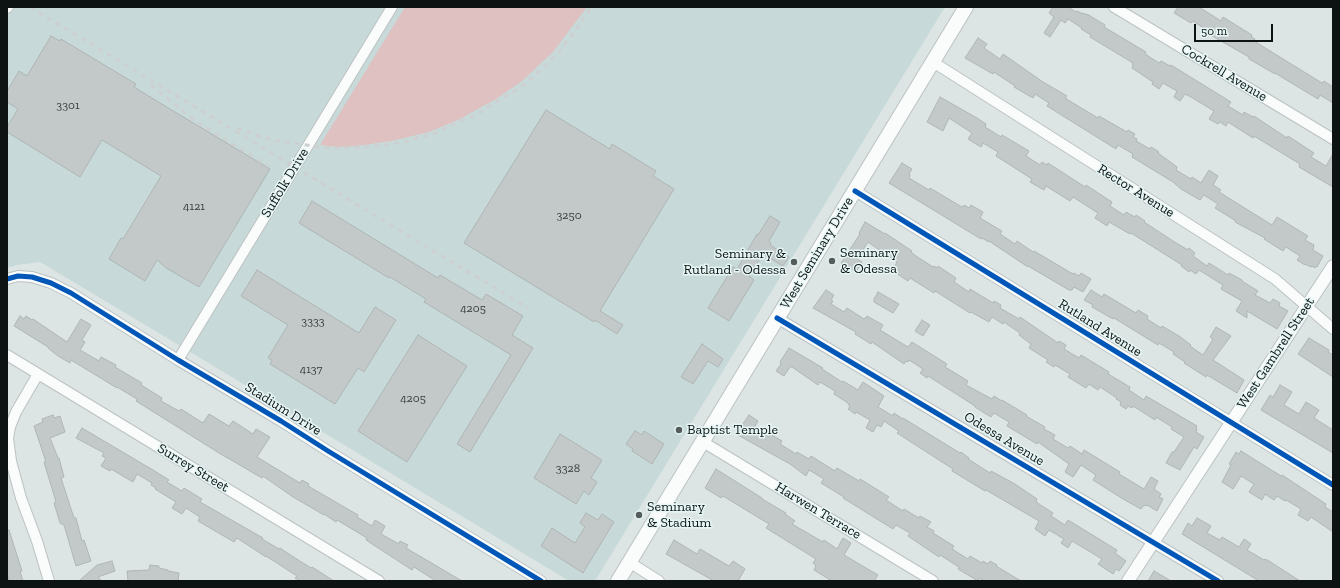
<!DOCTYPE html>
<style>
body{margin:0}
#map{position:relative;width:1340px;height:588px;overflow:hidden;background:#dce5e4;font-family:"Zilla Slab",serif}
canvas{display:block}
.frame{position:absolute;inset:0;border:8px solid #0d1212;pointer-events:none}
.scale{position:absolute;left:1194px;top:24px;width:79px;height:18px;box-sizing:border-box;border:2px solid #0d1212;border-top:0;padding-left:5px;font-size:12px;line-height:14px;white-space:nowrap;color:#0d1212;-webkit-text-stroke:3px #e5f6f5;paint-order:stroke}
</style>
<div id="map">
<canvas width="1340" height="588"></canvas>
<div class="frame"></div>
<div class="scale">50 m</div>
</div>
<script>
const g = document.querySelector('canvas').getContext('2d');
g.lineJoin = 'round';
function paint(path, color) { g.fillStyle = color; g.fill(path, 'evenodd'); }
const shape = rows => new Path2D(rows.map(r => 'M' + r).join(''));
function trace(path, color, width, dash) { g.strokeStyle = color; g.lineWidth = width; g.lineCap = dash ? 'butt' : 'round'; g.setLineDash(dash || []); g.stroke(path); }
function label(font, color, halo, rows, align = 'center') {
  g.font = font + ' "Zilla Slab",serif'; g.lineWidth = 3; g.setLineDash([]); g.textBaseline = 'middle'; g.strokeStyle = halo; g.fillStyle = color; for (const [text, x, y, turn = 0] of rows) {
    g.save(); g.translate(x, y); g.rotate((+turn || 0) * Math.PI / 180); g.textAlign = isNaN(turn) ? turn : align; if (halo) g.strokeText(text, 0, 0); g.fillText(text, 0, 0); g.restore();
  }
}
paint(shape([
 [7,7,945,7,595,581,569,581,177,344,40,262,17,265,7,268]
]), '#c7dad9');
paint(shape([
 [405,7,587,7,553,52,521,82,496,99,458,120,429,132,392,141,356,146,338,147,320,145]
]), '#dec1c0');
const building = shape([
 [1053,7,1068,7,1076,12,1077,11,1083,14,1083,13,1087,15,1087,14,1105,25,1104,27,1146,52,1145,54,1159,63,1161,61,1170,66,1171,65,1231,102,1228,106,1243,115,1244,112,1253,117,1254,116,1287,138,1288,136,1314,153,1311,157,1326,166,1333,154,1333,187,1304,170,1299,167,1300,164,1254,136,1253,138,1228,122,1226,126,1220,122,1218,124,1209,119,1214,111,1191,97,1185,94,1180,101,1174,97,1177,91,1163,83,1159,89,1152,84,1153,82,1132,68,1133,66,1132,64,1133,63,1090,37,1091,35,1081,29,1082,28,1068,19,1065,23,1061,20,1050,37,1044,33,1054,17,1049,13,1053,7],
 [1178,7,1199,7,1221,21,1223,17,1252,35,1251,37,1255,39,1254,41,1322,83,1324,81,1333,87,1333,103,1320,95,1318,99,1275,73,1275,74,1249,59,1249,57,1207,33,1208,31,1193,21,1191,23,1174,13,1178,7],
 [51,36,60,41,61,39,136,84,134,87,160,103,270,169,199,287,166,268,157,260,145,281,109,259,121,238,123,239,161,176,102,140,80,177,7,132,7,127,18,109,7,102,7,91,19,71,27,76,51,36],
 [978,38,987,44,984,48,1000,59,1003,54,1043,82,1067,96,1065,98,1073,103,1098,118,1099,116,1127,132,1128,130,1135,134,1133,137,1137,139,1136,141,1150,149,1151,147,1159,152,1158,153,1177,167,1176,170,1191,179,1192,177,1201,183,1209,170,1218,176,1213,185,1221,190,1219,192,1272,225,1277,217,1308,236,1305,240,1314,245,1313,250,1323,256,1317,267,1316,266,1315,268,1312,266,1311,267,1305,264,1305,265,1297,260,1300,256,1286,247,1283,251,1264,239,1265,238,1235,222,1236,221,1215,208,1218,204,1204,195,1200,200,1181,189,1173,182,1132,157,1133,154,1118,145,1116,149,1047,106,1049,103,1035,94,1033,98,1014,87,1015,86,994,72,993,74,965,58,978,38],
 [940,97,977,118,986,124,985,127,1001,137,1002,135,1029,151,1026,156,1040,165,1042,162,1047,165,1048,163,1085,187,1086,185,1112,202,1110,206,1124,215,1126,212,1135,217,1136,215,1145,221,1144,222,1173,241,1188,250,1189,248,1195,253,1193,256,1207,266,1209,263,1228,275,1229,273,1242,280,1242,281,1245,283,1258,291,1255,295,1270,303,1273,299,1280,303,1279,306,1288,311,1277,329,1247,311,1247,318,1236,311,1242,301,1221,289,1223,285,1199,270,1196,274,1190,270,1189,272,1181,266,1182,265,1131,233,1130,234,1109,222,1107,226,1095,218,1098,213,1073,197,1070,201,1046,186,1044,190,1030,182,1032,179,996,156,998,152,983,143,981,147,968,139,972,133,949,118,943,131,927,122,940,97],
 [546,110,610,149,612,144,656,171,653,176,674,189,600,311,623,325,617,334,595,320,594,322,464,243,546,110],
 [902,163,912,169,909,174,910,175,909,178,929,190,930,188,962,207,964,205,969,208,971,205,983,212,980,218,1002,231,1000,234,1015,244,1017,241,1033,252,1034,251,1073,274,1074,273,1079,276,1081,273,1091,279,1083,292,1074,287,1072,290,1069,290,1028,266,1028,267,989,241,989,242,982,238,981,239,889,183,902,163],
 [312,201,438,278,440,275,482,300,486,294,523,316,512,335,533,348,470,452,457,444,511,355,424,302,426,299,390,277,389,278,299,223,312,201],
 [770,216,780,222,769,241,771,243,770,245,789,257,783,266,763,254,749,276,754,280,729,321,708,308,733,267,737,269,757,234,758,235,770,216],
 [865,222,885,234,885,233,912,251,911,252,916,256,933,267,934,266,937,268,938,266,956,278,954,282,969,292,970,289,993,303,994,301,1001,305,1000,308,1019,319,1020,317,1058,343,1059,341,1066,345,1064,349,1079,358,1081,355,1109,372,1108,374,1130,387,1129,390,1144,400,1146,396,1197,426,1196,428,1197,429,1196,432,1204,437,1197,449,1194,447,1180,470,1166,463,1172,452,1174,452,1184,437,1171,429,1172,427,1156,417,1155,420,1133,406,1132,408,1128,406,1126,409,1120,405,1121,402,1116,399,1117,398,1100,387,1098,390,1089,384,1086,388,1068,377,1070,374,1055,365,1054,367,1046,362,1048,360,1029,348,1031,344,1019,335,1020,333,1004,322,1003,324,992,317,989,322,971,312,970,313,935,291,934,293,910,278,908,281,893,271,895,269,894,268,897,262,868,242,857,259,862,262,856,272,841,263,860,234,859,233,865,222],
 [257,270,359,333,375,307,396,320,364,372,358,368,335,404,270,364,272,360,268,358,288,325,241,296,257,270],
 [826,290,834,295,831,300,833,301,831,304,844,312,847,308,864,319,867,316,883,325,880,330,908,347,912,342,947,364,945,367,968,381,966,385,992,399,994,396,1002,401,1002,400,1027,415,1026,416,1045,427,1044,429,1055,435,1053,439,1068,448,1070,446,1082,454,1084,450,1120,472,1119,474,1144,489,1151,477,1158,481,1154,489,1161,494,1159,497,1163,499,1157,511,1147,505,1146,506,1144,505,1141,509,1123,499,1093,480,1096,475,1081,465,1073,477,1065,472,1069,464,1038,442,1037,444,1007,426,1009,422,994,413,991,417,975,407,975,406,928,376,927,378,920,373,923,369,909,360,908,362,906,361,904,364,872,342,871,344,855,334,856,332,813,308,826,290],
 [1091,290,1102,297,1104,294,1136,313,1138,310,1148,316,1147,319,1161,328,1162,326,1179,336,1191,345,1190,346,1203,355,1213,339,1210,337,1216,327,1231,336,1213,360,1244,380,1237,393,1207,375,1206,377,1184,363,1185,362,1173,354,1174,352,1159,343,1158,345,1114,318,1113,319,1092,307,1093,305,1084,300,1091,290],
 [878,292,899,304,893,313,874,302,874,299,878,292],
 [20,316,24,319,26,316,32,320,33,319,67,342,81,319,91,325,82,340,85,342,80,350,99,361,101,357,116,365,115,367,142,383,141,385,162,398,161,401,179,411,181,409,203,423,209,414,229,426,233,421,253,434,256,429,270,437,257,457,300,483,302,480,309,484,308,486,358,515,357,517,372,526,375,520,385,526,381,534,399,544,400,541,408,545,406,548,462,581,436,581,414,567,412,570,366,540,367,538,337,520,336,522,324,514,324,515,293,497,263,476,262,478,219,453,136,401,137,399,117,387,117,388,71,360,70,363,58,356,48,348,48,347,14,326,20,316],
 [922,320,930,325,923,336,915,331,922,320],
 [418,335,467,366,407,462,358,431,418,335],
 [1309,338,1329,350,1328,352,1333,355,1333,377,1298,354,1309,338],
 [702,344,723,359,718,367,708,361,693,384,681,377,702,344],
 [789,348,823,368,822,369,842,382,843,381,858,390,863,382,884,396,878,407,893,416,894,413,903,419,903,418,960,453,961,452,969,458,968,459,990,473,991,471,1015,484,1037,499,1036,502,1053,513,1051,516,1065,525,1068,520,1117,550,1115,553,1126,561,1119,571,1116,569,1113,574,1098,564,1102,559,1072,541,1068,548,1061,543,1064,539,1049,530,1045,536,1035,529,1039,521,986,490,985,491,957,474,952,471,953,469,897,433,899,431,884,421,881,427,877,425,873,432,866,428,870,420,856,412,855,414,848,409,850,406,848,404,848,403,834,394,835,391,820,382,818,385,792,367,790,367,784,376,776,371,781,364,780,362,789,348],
 [1280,385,1292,392,1284,405,1299,414,1306,402,1319,410,1314,418,1333,430,1333,453,1261,410,1270,395,1273,397,1280,385],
 [53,415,54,418,60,416,65,432,50,438,58,458,59,458,64,477,61,478,74,518,76,518,82,541,84,540,91,561,76,566,64,525,60,523,54,503,56,502,44,462,46,462,34,426,43,422,42,419,53,415],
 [749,415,758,421,754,428,769,437,770,434,782,441,780,444,796,454,797,452,809,459,811,456,835,471,837,468,859,481,860,479,889,497,886,500,903,511,904,509,919,518,920,516,931,522,927,527,934,531,933,533,954,546,952,549,968,559,970,556,982,563,983,561,988,564,990,561,997,565,996,566,1021,581,985,581,979,578,978,581,958,569,959,567,940,555,939,557,908,536,910,533,896,525,893,529,843,498,844,497,821,483,824,479,809,470,806,476,790,464,736,434,749,415],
 [82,428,153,470,169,480,167,482,182,491,184,488,202,499,200,502,263,538,262,539,279,549,280,548,292,556,311,568,312,567,334,581,300,581,295,578,297,576,266,556,266,557,237,538,234,542,198,521,200,517,186,508,182,514,172,508,176,502,155,489,156,488,151,485,152,483,137,474,133,482,111,469,110,471,101,466,106,458,102,456,104,453,76,438,82,428],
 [635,431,642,435,644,431,664,444,652,464,632,451,633,449,626,444,635,431],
 [560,434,602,460,591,478,597,482,589,495,584,491,576,504,534,478,560,434],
 [1241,451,1281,476,1282,475,1326,504,1325,507,1333,512,1333,532,1311,517,1308,521,1298,515,1301,509,1286,500,1285,501,1277,496,1274,500,1265,494,1262,500,1249,492,1254,484,1241,476,1233,489,1222,482,1231,465,1229,464,1236,452,1239,454,1241,451],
 [716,469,762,498,762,499,786,513,785,514,795,521,792,524,823,542,824,540,837,549,843,538,851,543,844,555,878,575,874,581,832,581,814,570,816,566,813,563,816,559,766,528,769,524,723,496,721,498,705,488,716,469],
 [586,513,598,520,602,514,614,522,583,573,541,546,552,528,575,543,585,527,580,523,586,513],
 [1197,518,1211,526,1207,533,1220,540,1222,537,1239,547,1244,539,1251,544,1247,550,1264,560,1265,559,1269,561,1300,581,1259,581,1182,534,1188,523,1192,526,1197,518],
 [9,530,22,571,20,571,23,581,9,581,7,574,7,531,9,530],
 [674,540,697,554,700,549,729,566,733,561,745,569,738,581,714,581,666,554,674,540],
 [112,561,115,571,98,577,102,581,79,581,97,565,112,561],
 [150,565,159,566,159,568,168,570,168,571,179,573,178,581,128,581,127,571,149,570,150,565],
 [1154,571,1171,581,1148,581,1154,571]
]);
paint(building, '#c2c9c8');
trace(building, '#afb6b5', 1);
const minor = shape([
 [1114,7,1333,139],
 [7,8,8,7],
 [933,62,1275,279,1333,329],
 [855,191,1333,485],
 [7,279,18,276,32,277,51,283,71,293,178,360,281,421,328,451,541,581],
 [777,318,1218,581],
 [7,355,379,581],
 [178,360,392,7],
 [38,374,16,412,10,427,8,438,11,461,21,498,37,541,49,581],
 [703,442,933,581],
 [629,562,659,581]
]);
const tertiary = shape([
 [1128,581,1333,266]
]);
const secondary = shape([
 [618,581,966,7]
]);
trace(minor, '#bbc2c1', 12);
trace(tertiary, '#bbc2c1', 14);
trace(secondary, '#bbc2c1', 16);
trace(minor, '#fafbfb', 10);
trace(tertiary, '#fafbfb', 12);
trace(secondary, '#fafbfb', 14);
trace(shape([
 [30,7,528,308],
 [151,85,194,120,268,166],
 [237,128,261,137,279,141,319,147,341,148,387,145,403,142,435,133,479,113,525,84,559,52,577,28,591,7]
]), '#cdd0d0', 3, [5, 5]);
trace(shape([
 [855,191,1333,485],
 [7,279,18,276,32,277,51,283,71,293,178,360,281,421,328,451,541,581],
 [777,318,1218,581]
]), '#0057b8', 5);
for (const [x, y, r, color] of [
 [832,261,4,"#555c5c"],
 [794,262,4,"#555c5c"],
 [679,430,4,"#555c5c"],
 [639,515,4,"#555c5c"]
]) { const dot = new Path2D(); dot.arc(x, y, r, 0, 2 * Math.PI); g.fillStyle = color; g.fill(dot); trace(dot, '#e5f6f5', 1.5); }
label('12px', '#3a4040', null, [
 ["3301",68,106],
 ["4121",194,207],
 ["3250",569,216],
 ["4205",473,309],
 ["3333",313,322],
 ["4137",311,370],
 ["4205",413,399],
 ["3328",568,469]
]);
label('14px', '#0d1212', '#e5f6f5', [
 ["Cockrell Avenue",1224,73,31],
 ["Suffolk Drive",285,183,-59],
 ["Rector Avenue",1136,191,32],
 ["West Seminary Drive",817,253,-59],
 ["Rutland Avenue",1100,328,32],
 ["West Gambrell Street",1276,353,-57],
 ["Stadium Drive",283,409,32],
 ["Odessa Avenue",1004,439,31],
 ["Surrey Street",193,468,31],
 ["Harwen Terrace",818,511,31]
]);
label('14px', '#0d1212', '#e5f6f5', [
 ["Seminary",840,253],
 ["& Odessa",840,269],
 ["Seminary &",786,254,"right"],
 ["Rutland - Odessa",786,270,"right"],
 ["Baptist Temple",687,430],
 ["Seminary",647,507],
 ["& Stadium",647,523]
], 'left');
</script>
